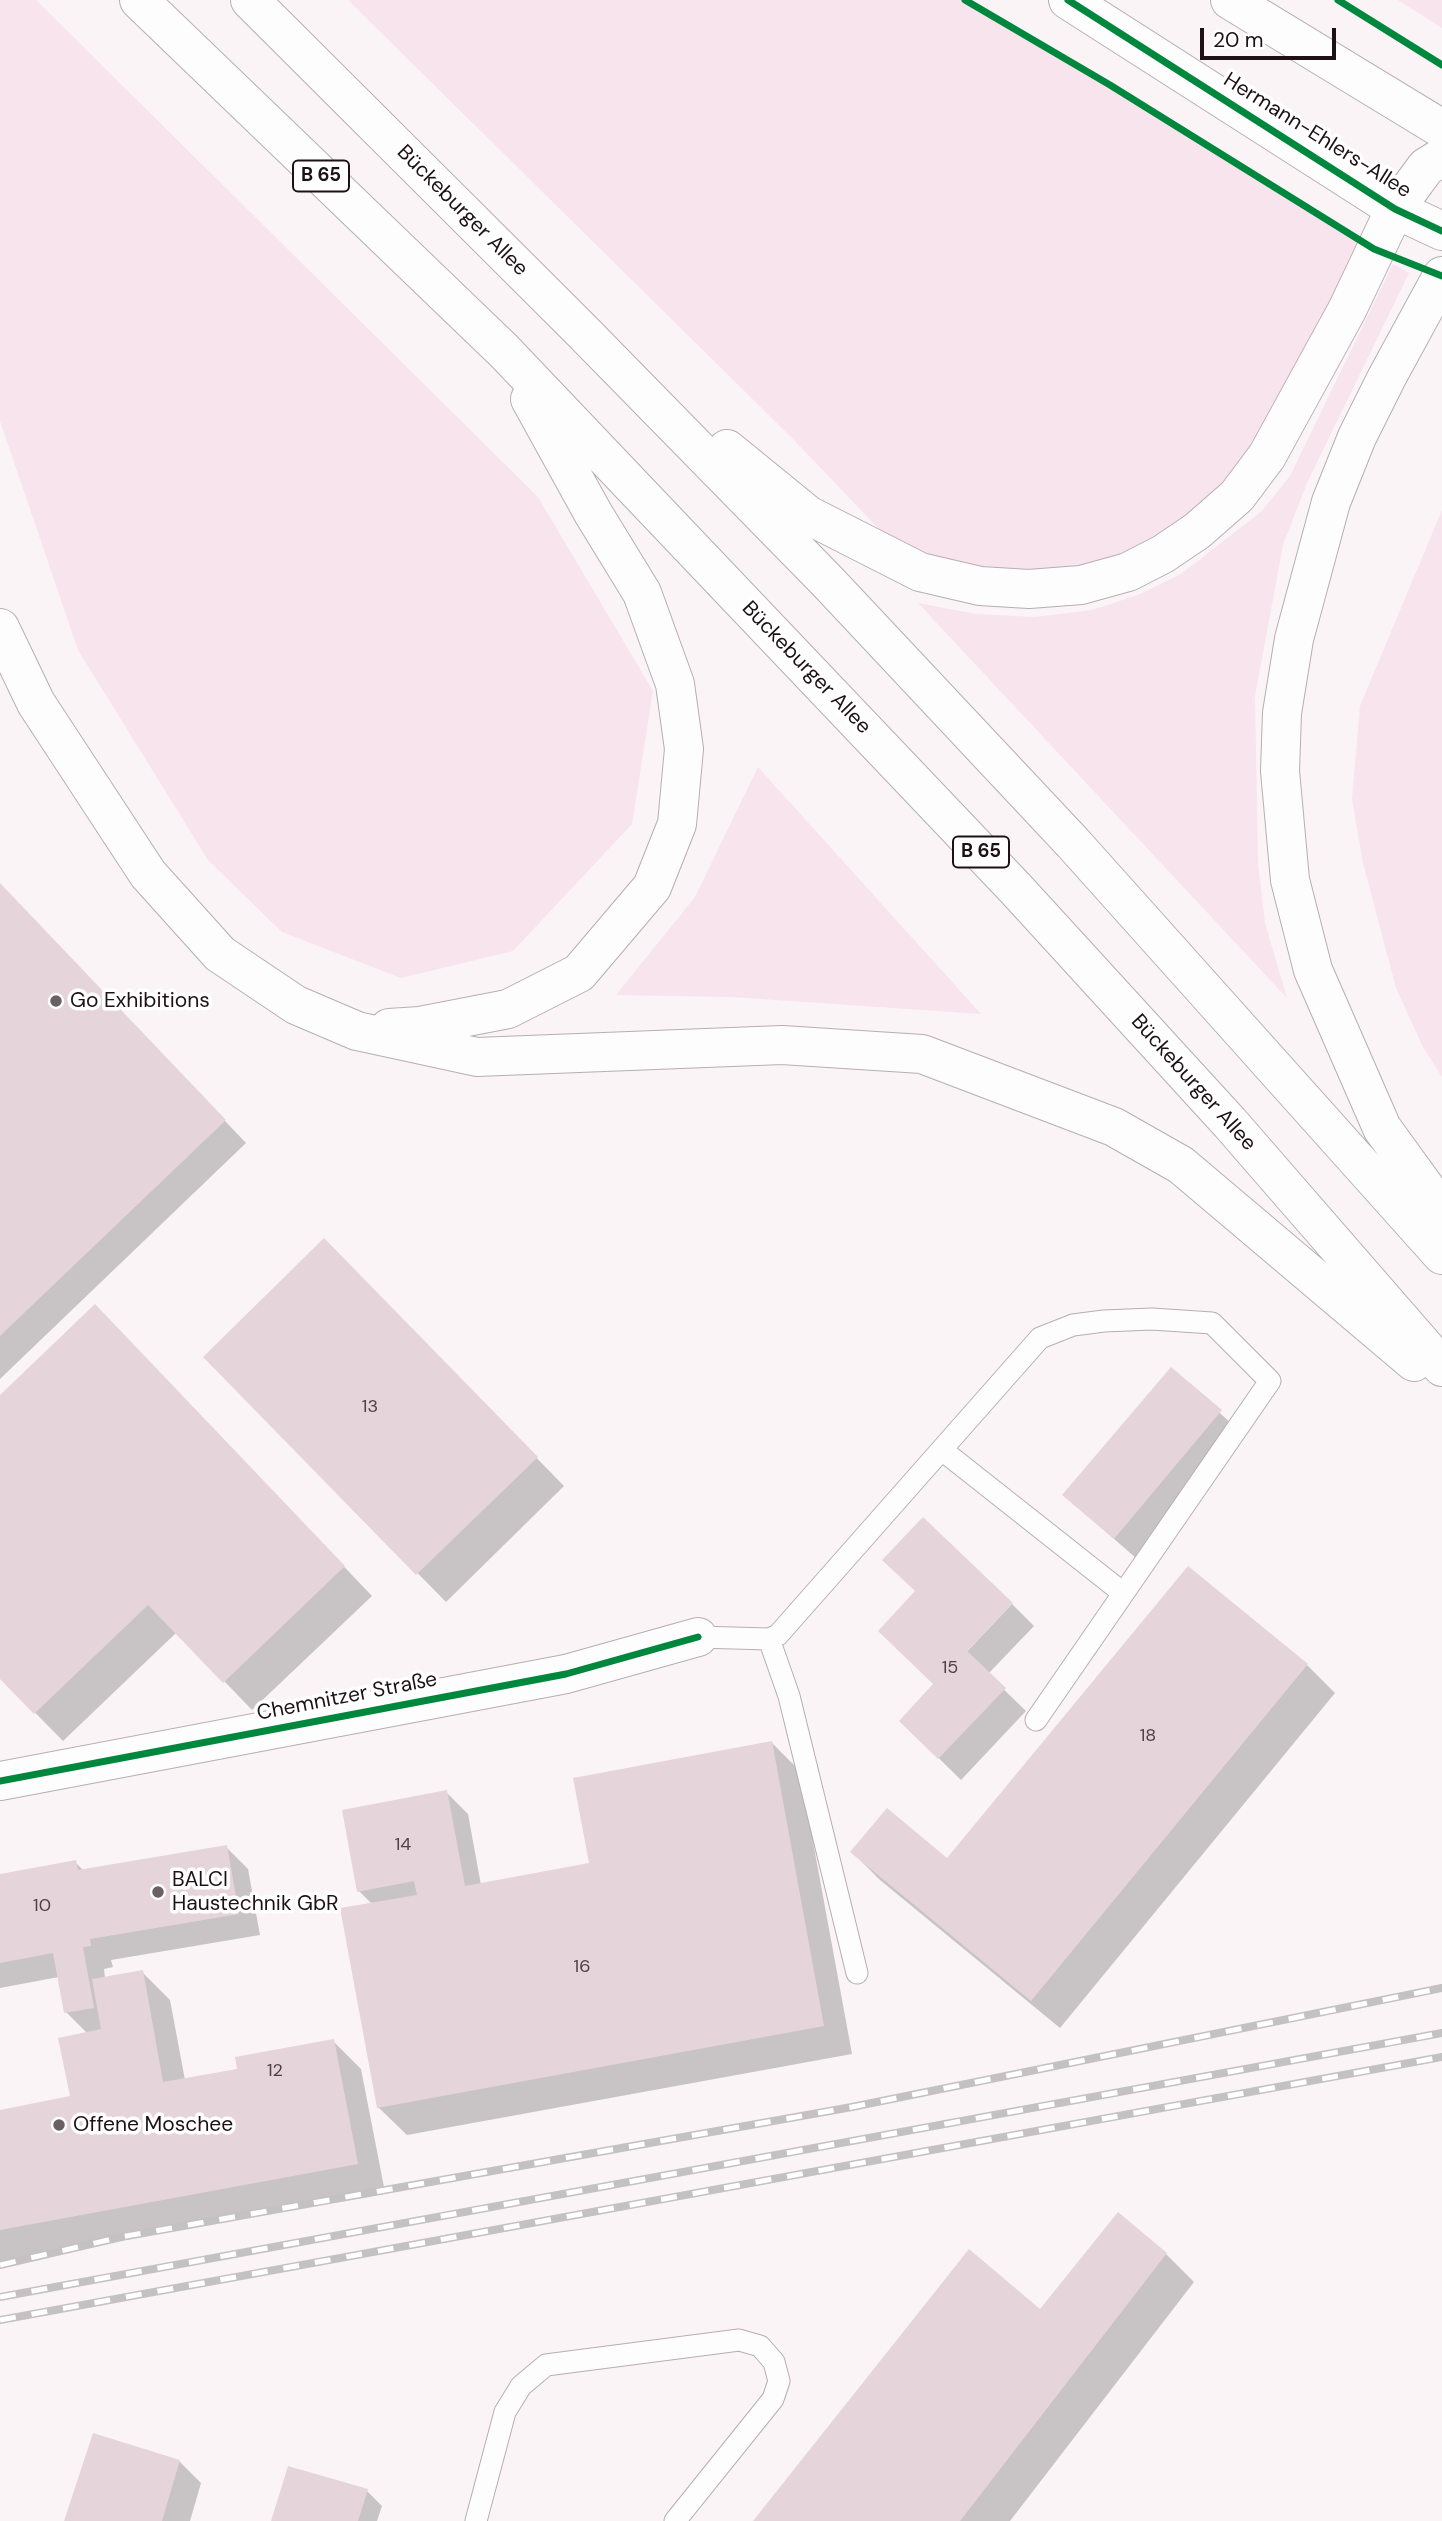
<!DOCTYPE html>
<meta charset="utf-8">
<style>
body{margin:0}
#map{position:relative;width:1442px;height:2521px;overflow:hidden;background:#faf4f6;font-family:"DM Sans",sans-serif}
canvas{display:block}
.scale{position:absolute;left:1200px;top:28px;width:136px;height:32px;box-sizing:border-box;border:4px solid #1d1115;border-top:0;padding-left:9px;font-size:21px;line-height:24px;white-space:nowrap;color:#1d1115;-webkit-text-stroke:5px #fff;paint-order:stroke}
</style>
<div id="map">
<canvas width="1442" height="2521"></canvas>
<div class="scale">20 m</div>
</div>
<script>
const g = document.querySelector('canvas').getContext('2d');
g.lineJoin = 'round';
function paint(path, color) { g.fillStyle = color; g.fill(path, 'evenodd'); }
const shape = rows => new Path2D(rows.map(r => 'M' + r).join(''));
function trace(path, color, width, dash) { g.strokeStyle = color; g.lineWidth = width; g.lineCap = dash ? 'butt' : 'round'; g.setLineDash(dash || []); g.stroke(path); }
function label(font, color, halo, rows, align = 'center') {
  g.font = font + ' "DM Sans",sans-serif'; g.lineWidth = 7; g.setLineDash([]); g.textBaseline = 'middle'; g.strokeStyle = halo; g.fillStyle = color; for (const [text, x, y, turn = 0] of rows) {
    g.save(); g.translate(x, y); g.rotate((+turn || 0) * Math.PI / 180); g.textAlign = isNaN(turn) ? turn : align; if (halo) g.strokeText(text, 0, 0); g.fillText(text, 0, 0); g.restore();
  }
}
paint(shape([
 [0,0,36,0,538,497,653,691,632,824,513,951,401,978,282,932,208,860,78,650,0,421],
 [348,0,965,0,1110,85,1374,249,1267,456,1128,572,920,572,792,438],
 [1398,0,1442,0,1442,28],
 [1393,264,1409,273,1307,483,1283,545,1255,696,1258,864,1265,923,1287,998,918,603,976,614,1035,617,1092,610,1138,595,1181,574,1262,511,1290,476],
 [1442,510,1442,1077,1423,1047,1396,988,1363,863,1352,799,1360,706],
 [758,767,981,1014,732,997,616,995,695,897]
]), '#f8e4ec');
paint(shape([
 [0,884,246,1143,0,1379],
 [352,1269,564,1486,446,1602,205,1357],
 [123,1335,372,1596,252,1710,177,1632,63,1741,0,1677,0,1398],
 [1171,1369,1243,1434,1137,1559,1064,1495],
 [1012,1604,1034,1626,988,1674,1026,1711,961,1780,901,1721],
 [1307,1665,1335,1693,1060,2028,880,1880,852,1852,947,1861],
 [772,1743,800,1771,852,2054,407,2135,378,2107,372,1904,359,1891,446,1792,468,1814,481,1885,591,1865],
 [226,1847,248,1869,260,1935,111,1960,113,1967,104,1969,105,1978,142,1972,170,2000,185,2080,239,2070,333,2041,361,2069,385,2192,0,2263,0,2112,72,2098,88,2034,66,2012,59,1977,0,1988,0,1876,75,1862,84,1871],
 [1166,2254,1194,2282,1010,2521,755,2521,1040,2311],
 [179,2461,201,2483,190,2521,66,2521],
 [367,2491,382,2506,377,2521,273,2521]
]), '#0003');
paint(shape([
 [0,883,226,1120,0,1336],
 [324,1238,538,1457,416,1575,203,1357],
 [95,1304,345,1566,223,1683,148,1605,34,1714,0,1679,0,1395],
 [1171,1367,1222,1410,1114,1539,1062,1495],
 [923,1517,1013,1603,967,1651,1006,1688,938,1759,899,1721,933,1684,878,1631,915,1591,882,1560],
 [1188,1566,1308,1664,1031,2001,850,1852,887,1808,947,1858],
 [772,1741,824,2026,377,2108,340,1908,417,1895,414,1881,357,1892,342,1810,447,1790,465,1886,589,1863,573,1778],
 [227,1845,239,1914,90,1939,91,1946,83,1947,94,2008,64,2013,53,1953,0,1963,0,1874,76,1860,78,1870],
 [143,1970,163,2082,237,2069,235,2057,334,2039,358,2164,0,2230,0,2110,70,2096,58,2038,101,2029,92,1979],
 [1118,2212,1167,2253,960,2521,753,2521,969,2249,1040,2309],
 [93,2433,180,2460,162,2521,64,2521],
 [288,2466,368,2489,358,2521,271,2521]
]), '#e6d4db');
const lane = shape([
 [942,1450,1123,1593],
 [698,1637,769,1639,778,1635,1040,1338,1073,1325,1104,1321,1152,1319,1212,1323,1270,1381,1036,1720],
 [769,1639,789,1696,857,1973],
 [476,2521,505,2412,521,2386,546,2365,739,2340,760,2346,774,2362,779,2381,773,2399,675,2521]
]);
const street = shape([
 [0,1781,566,1674,698,1637]
]);
const secondary = shape([
 [1068,0,1395,209,1442,231],
 [1230,0,1442,129]
]);
const highway = shape([
 [139,0,504,351,1016,889,1230,1123,1442,1367],
 [250,0,581,330,828,582,1073,843,1442,1255],
 [1442,276,1387,377,1357,437,1331,502,1294,639,1282,713,1280,771,1290,880,1313,970,1382,1128,1442,1211],
 [727,449,808,515,920,572,980,586,1029,589,1081,585,1128,572,1163,554,1197,531,1237,496,1267,456,1347,310,1395,209,1426,167,1442,157],
 [0,628,36,703,148,874,220,954,296,1005,357,1031,477,1057,782,1045,922,1054,1114,1127,1181,1165,1414,1362],
 [389,1028,420,1026,508,1009,579,973,652,887,677,824,684,749,675,684,642,593,593,513,530,399]
]);
trace(lane, '#b7aeb1', 23);
trace(street, '#b7aeb1', 40);
trace(secondary, '#b7aeb1', 40);
trace(highway, '#b7aeb1', 40);
trace(lane, '#fefdfe', 21);
trace(street, '#fefdfe', 38);
trace(secondary, '#fefdfe', 38);
trace(highway, '#fefdfe', 38);
const rail = shape([
 [0,2265,121,2237,852,2107,1442,1988],
 [0,2297,1442,2033],
 [0,2320,1442,2057]
]);
trace(rail, '#c3c1c1', 8);
trace(rail, '#fff', 5, [16]);
trace(shape([
 [965,0,1110,85,1374,249,1442,276],
 [1068,0,1395,209,1442,231],
 [1338,0,1442,65],
 [0,1781,566,1674,698,1637]
]), '#00873e', 7);
for (const [x, y, r, color] of [
 [56,1001,7,"#6a6064"],
 [158,1892,7,"#6a6064"],
 [59,2125,7,"#6a6064"]
]) { const dot = new Path2D(); dot.arc(x, y, r, 0, 2 * Math.PI); g.fillStyle = color; g.fill(dot); trace(dot, '#fff', 2.5); }
label('18px', '#4f4246', null, [
 ["13",370,1407],
 ["15",950,1668],
 ["18",1148,1736],
 ["14",403,1845],
 ["10",42,1906],
 ["16",582,1967],
 ["12",275,2071]
]);
for (const [x, y, w] of [
 [321,176,56],
 [981,852,56]
]) { const box = new Path2D(); box.roundRect(x - w / 2, y - 15.5, w, 31, 5); g.fillStyle = '#fff'; g.fill(box); trace(box, '#1d1115', 2); }
label('bold 19px', '#1d1115', null, [
 ["B 65",321,176],
 ["B 65",981,852]
]);
label('21px', '#1d1115', '#fff', [
 ["Hermann-Ehlers-Allee",1317,136,32],
 ["Bückeburger Allee",462,211,45],
 ["Bückeburger Allee",806,668,46],
 ["Bückeburger Allee",1193,1083,48],
 ["Chemnitzer Straße",347,1697,-11]
]);
label('21px', '#1d1115', '#fff', [
 ["Go Exhibitions",70,1001],
 ["BALCI",172,1880],
 ["Haustechnik GbR",172,1904],
 ["Offene Moschee",73,2125]
], 'left');
</script>
